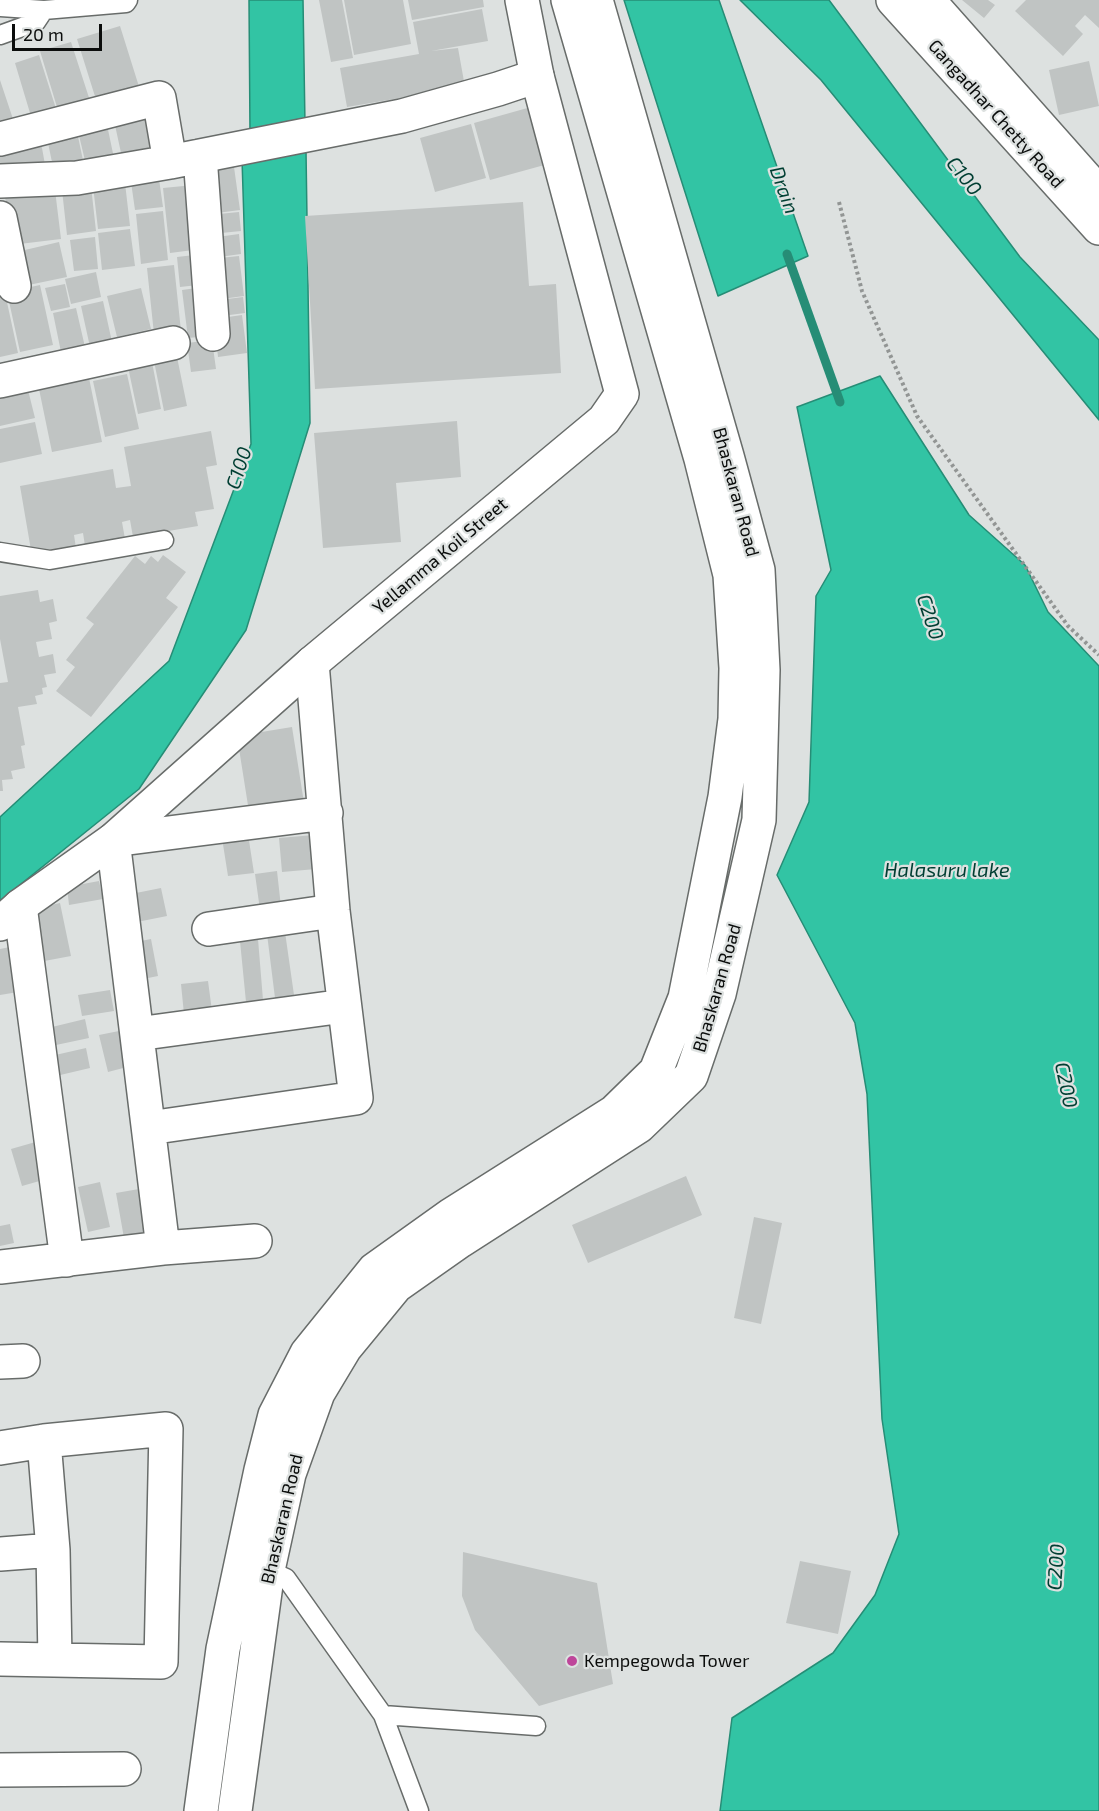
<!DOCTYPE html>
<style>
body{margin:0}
#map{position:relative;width:1099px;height:1811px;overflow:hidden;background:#dde1e0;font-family:"Exo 2",sans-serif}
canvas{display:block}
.scale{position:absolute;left:12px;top:24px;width:90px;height:27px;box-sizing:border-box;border:3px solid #0b0d0c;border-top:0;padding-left:8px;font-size:18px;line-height:21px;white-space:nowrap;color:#0b0d0c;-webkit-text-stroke:4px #dde1e0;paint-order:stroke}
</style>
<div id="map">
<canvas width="1099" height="1811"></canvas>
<div class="scale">20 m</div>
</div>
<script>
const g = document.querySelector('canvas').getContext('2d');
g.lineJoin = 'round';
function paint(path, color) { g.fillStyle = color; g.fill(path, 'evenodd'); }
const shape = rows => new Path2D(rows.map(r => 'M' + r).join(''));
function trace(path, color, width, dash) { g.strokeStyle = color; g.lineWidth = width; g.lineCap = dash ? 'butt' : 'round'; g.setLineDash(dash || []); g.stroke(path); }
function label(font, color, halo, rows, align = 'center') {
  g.font = font + ' "Exo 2",sans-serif'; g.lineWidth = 4.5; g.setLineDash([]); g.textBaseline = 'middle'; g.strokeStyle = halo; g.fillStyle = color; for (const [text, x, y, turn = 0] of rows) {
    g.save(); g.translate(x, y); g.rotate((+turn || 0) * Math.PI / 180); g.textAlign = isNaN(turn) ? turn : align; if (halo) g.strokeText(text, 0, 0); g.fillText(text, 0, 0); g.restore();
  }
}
const water = shape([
 [249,0,303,0,305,124,250,133,249,0],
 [624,0,719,0,808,256,718,296,624,0],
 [740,0,829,0,1020,257,1099,340,1099,420,821,80,740,0],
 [306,151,310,423,246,630,139,789,0,901,0,817,169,661,251,444,242,159,306,151],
 [880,376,969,515,1025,565,1048,612,1099,666,1099,1811,720,1811,732,1718,833,1653,875,1595,899,1534,882,1419,867,1094,855,1023,777,875,809,802,816,596,831,570,797,407,880,376]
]);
paint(water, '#32c4a4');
trace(water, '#268d76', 1.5);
trace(shape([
 [787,254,840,402]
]), '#268d76', 9);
paint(shape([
 [319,0,342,0,353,58,331,62],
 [344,0,403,0,411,44,354,55],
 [408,0,483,0,484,7,412,20],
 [962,0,988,0,995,5,984,18],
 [1026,0,1099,0,1099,28,1085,15,1075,26,1083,34,1063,56,1015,11],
 [482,9,488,41,431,51,458,48,465,87,347,107,340,68,419,54,413,22],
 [120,26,141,93,98,106,77,39],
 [71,42,92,107,60,117,40,51],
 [39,55,58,115,33,123,15,63],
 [1089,61,1099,106,1059,115,1049,70],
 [0,80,16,128,0,132],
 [156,107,166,153,123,162,113,116],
 [531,107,548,164,490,180,474,123],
 [106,120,115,163,87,169,77,127],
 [471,124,486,178,435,192,420,138],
 [76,127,84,165,54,172,46,133],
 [40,137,46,170,0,171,0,147],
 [234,167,240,210,209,214,204,170],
 [159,179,163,207,135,210,131,182],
 [125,183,130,226,98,229,93,186],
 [194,185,201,249,170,253,163,188],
 [91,186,96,231,67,235,62,190],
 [55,190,61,239,11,245,5,196],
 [523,202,529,286,556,284,561,373,315,389,305,216],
 [163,211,168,260,141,264,136,214],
 [239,212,241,231,211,234,209,215],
 [130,229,135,266,102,270,98,233],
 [239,234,241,254,212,258,210,238],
 [95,237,98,269,74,271,70,240],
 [59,242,67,277,19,287,12,253],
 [203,254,207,284,180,287,177,257],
 [239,256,244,296,214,300,210,259],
 [174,265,181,331,154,334,147,268],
 [96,272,101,297,71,304,65,279],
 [65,284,70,307,51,311,45,288],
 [40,285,53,345,20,352,7,292],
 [204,287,210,336,188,338,182,290],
 [141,288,151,329,117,337,107,296],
 [5,293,18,353,0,357,0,294],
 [243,297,245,313,214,317,212,301],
 [103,301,112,342,90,347,81,306],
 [76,308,85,347,61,352,53,313],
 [242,315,247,353,218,357,214,319],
 [212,340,216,369,191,372,187,343],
 [177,357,187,406,164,411,154,361],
 [152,362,161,409,138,414,128,367],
 [127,374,139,429,105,437,93,381],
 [89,378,102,442,52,452,39,389],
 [28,390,35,418,0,426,0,396],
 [457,421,461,477,396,483,401,542,323,548,314,433],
 [35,422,42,454,0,463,0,429],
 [211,431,217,465,206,467,214,509,195,512,198,526,133,537,130,520,122,522,125,539,85,546,83,533,74,535,76,548,32,556,20,486,113,469,116,488,131,486,124,447],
 [163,555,186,572,166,598,178,607,91,717,56,691,75,667,66,660,94,624,86,618,135,556,145,564,151,556,158,562],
 [38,590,40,602,53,599,57,621,49,623,52,639,36,642,39,657,53,654,56,673,44,675,47,687,42,688,43,694,35,696,37,704,18,707,25,745,21,746,25,768,11,771,13,779,2,780,3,791,0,791,0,683,8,682,0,639,0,596],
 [292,727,305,809,250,818,237,736],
 [248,834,254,873,228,876,222,838],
 [314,835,316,869,282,872,279,838],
 [277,871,281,907,260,910,255,874],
 [99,881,103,899,69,905,67,887],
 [161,888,167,916,137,922,131,894],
 [60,903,71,956,39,962,29,910],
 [285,932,294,995,275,998,267,934],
 [151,939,158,976,138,980,131,943],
 [258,939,263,1000,246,1002,240,941],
 [10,947,18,992,0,995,0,949],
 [208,981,212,1011,184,1014,181,984],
 [110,990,114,1011,82,1016,78,995],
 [85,1019,89,1038,56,1045,52,1027],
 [119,1031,127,1067,108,1072,99,1035],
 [86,1048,90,1068,56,1076,51,1056],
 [39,1141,50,1178,22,1186,11,1149],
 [686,1176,702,1215,588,1263,572,1225],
 [100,1182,110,1227,88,1232,78,1187],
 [139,1189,147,1233,124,1238,116,1193],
 [754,1217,782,1223,761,1324,734,1318],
 [10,1224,14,1243,0,1246,0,1226],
 [463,1552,597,1583,613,1684,539,1706,475,1630,462,1596],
 [800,1561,851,1571,838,1634,786,1623]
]), '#c0c4c3');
const service = shape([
 [0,7,44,10,126,3,128,0],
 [0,35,36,22,44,10],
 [0,552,50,560,164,540],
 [268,1570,286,1578,383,1715,536,1726],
 [383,1715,419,1811]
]);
const minor = shape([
 [0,139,159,98,170,162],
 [200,156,213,334],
 [0,181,77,178,170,162,402,116,498,89,537,76],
 [0,218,14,286],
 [0,381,173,343],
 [20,906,67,1260],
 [209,929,333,911],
 [137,1034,344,1006],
 [149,1128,356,1098,333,911,312,663],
 [163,1248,113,840,326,813],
 [0,1267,163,1248,255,1241],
 [0,1362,23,1361],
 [0,1448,44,1441,166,1429,161,1662,0,1659],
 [53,1550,55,1660],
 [0,1554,53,1550,44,1441],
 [0,1770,124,1769]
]);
const tertiary = shape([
 [0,924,20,906,113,840,312,663,604,420,622,394,537,76,522,0]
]);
const secondary = shape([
 [893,0,1099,228],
 [928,0,1099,193],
 [201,1811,223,1649,261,1470,275,1415,307,1353,374,1270,451,1215,614,1112,656,1071,685,998,725,797,735,719,736,668,730,575,701,459,568,0],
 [235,1811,268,1570,289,1474,318,1393,345,1348,396,1286,460,1241,639,1126,691,1076,719,994,759,820,763,670,758,570,727,456,596,0]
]);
trace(service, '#686c6a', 21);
trace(minor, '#686c6a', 36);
trace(tertiary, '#686c6a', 36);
trace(secondary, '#686c6a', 36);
trace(shape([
 [839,202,862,291,917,416,1068,626,1099,655]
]), '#929594', 4, [3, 3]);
trace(service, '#fff', 18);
trace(minor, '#fff', 33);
trace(tertiary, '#fff', 33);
trace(secondary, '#fff', 33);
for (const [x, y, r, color] of [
 [572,1661,6,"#be469a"]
]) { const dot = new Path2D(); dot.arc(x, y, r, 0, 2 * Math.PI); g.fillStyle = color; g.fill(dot); trace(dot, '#dde1e0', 2); }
label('18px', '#0b0d0c', '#dde1e0', [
 ["Gangadhar Chetty Road",996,114,48],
 ["Bhaskaran Road",736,492,75],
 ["Yellamma Koil Street",440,556,-40],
 ["Bhaskaran Road",717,988,-74],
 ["Bhaskaran Road",282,1519,-77]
]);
label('18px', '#0b0d0c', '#dde1e0', [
 ["Kempegowda Tower",584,1661]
], 'left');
label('italic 20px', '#003e32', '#dde1e0', [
 ["C100",964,176,51],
 ["Drain",784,190,70],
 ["C100",239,468,-72],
 ["C200",930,617,72],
 ["Halasuru lake",947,870],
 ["C200",1066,1085,78],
 ["C200",1056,1567,-86]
]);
</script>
